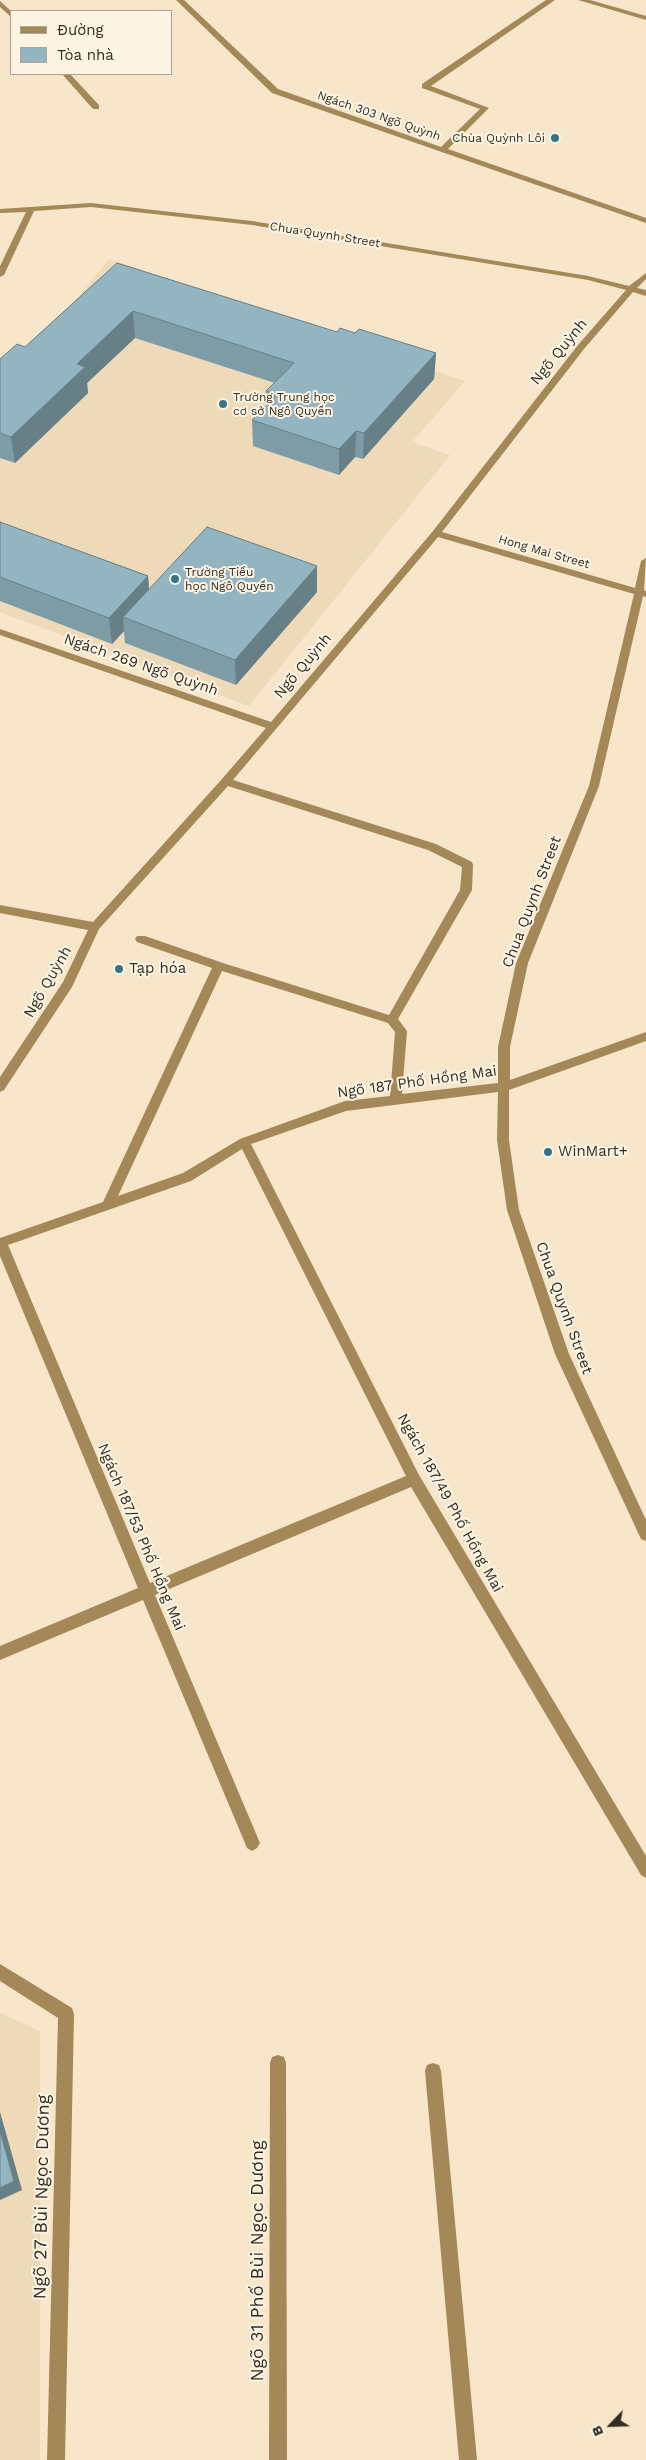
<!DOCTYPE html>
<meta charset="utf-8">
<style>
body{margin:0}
#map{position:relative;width:646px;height:2460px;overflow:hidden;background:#f7e6ca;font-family:"Work Sans",sans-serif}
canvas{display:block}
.legend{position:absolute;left:10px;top:10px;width:162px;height:65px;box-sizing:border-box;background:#fef4e4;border:1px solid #aca496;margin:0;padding:6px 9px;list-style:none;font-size:15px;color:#322c21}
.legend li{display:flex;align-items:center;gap:10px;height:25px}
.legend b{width:25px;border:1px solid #aca496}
.north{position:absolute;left:586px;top:2400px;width:50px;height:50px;-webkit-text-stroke:4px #fef4e4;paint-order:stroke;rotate:246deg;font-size:14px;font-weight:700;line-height:20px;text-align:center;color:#322c21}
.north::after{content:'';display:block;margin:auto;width:18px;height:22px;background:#322c21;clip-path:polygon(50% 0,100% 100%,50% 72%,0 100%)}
</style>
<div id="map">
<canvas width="646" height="2460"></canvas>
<ul class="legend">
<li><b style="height:6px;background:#a48857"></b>Đường</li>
<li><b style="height:14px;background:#93b5c1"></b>Tòa nhà</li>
</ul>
<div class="north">B</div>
</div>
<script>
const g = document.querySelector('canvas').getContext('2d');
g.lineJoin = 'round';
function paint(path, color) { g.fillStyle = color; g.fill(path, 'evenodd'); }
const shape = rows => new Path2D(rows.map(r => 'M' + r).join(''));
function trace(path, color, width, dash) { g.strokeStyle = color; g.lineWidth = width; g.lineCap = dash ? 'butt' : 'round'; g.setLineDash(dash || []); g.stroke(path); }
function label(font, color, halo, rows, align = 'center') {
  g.font = font + ' "Work Sans",sans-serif'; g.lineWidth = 4; g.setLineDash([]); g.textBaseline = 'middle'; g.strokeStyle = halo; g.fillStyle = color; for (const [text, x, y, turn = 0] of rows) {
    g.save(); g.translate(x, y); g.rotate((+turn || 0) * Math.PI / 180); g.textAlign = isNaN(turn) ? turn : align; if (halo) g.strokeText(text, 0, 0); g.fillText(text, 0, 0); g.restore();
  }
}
paint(shape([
 [109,259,465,381,412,442,450,455,249,706,0,612,0,389,20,370],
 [0,2013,40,2031,40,2460,0,2460]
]), '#eed9b8');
paint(shape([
 [176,0,184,0,278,89,441,147,480,109,422,88,422,84,546,0,555,0,431,86,489,108,448,149,646,218,646,223,272,93,176,0],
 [578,0,590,0,646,16,646,20,578,0],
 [0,1,11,11,11,17,0,7,0,1],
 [62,74,70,74,99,105,99,109,93,109,62,74],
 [91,203,252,221,588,276,629,286,646,273,646,279,637,288,646,290,646,296,633,292,584,349,442,532,635,588,641,561,646,558,644,590,646,591,646,597,643,596,599,786,528,963,510,1047,510,1080,646,1032,646,1041,509,1090,509,1140,519,1210,569,1354,646,1520,646,1541,641,1539,555,1354,507,1210,497,1140,498,1092,346,1111,251,1144,419,1475,646,1856,646,1878,641,1875,411,1487,155,1595,260,1843,257,1848,252,1851,247,1848,143,1600,0,1660,0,1646,138,1588,0,1256,0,1238,103,1202,212,968,137,942,135,939,137,936,145,936,223,963,389,1015,460,890,462,867,428,850,228,786,99,929,72,987,4,1090,0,1092,0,1077,63,982,88,930,0,913,0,905,93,922,222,779,266,728,0,635,0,629,271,722,433,531,578,345,626,290,588,280,252,225,91,207,34,211,4,275,0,277,0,266,26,212,0,213,0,209,91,203],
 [438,537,634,594,589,786,516,963,498,1047,498,1083,402,1094,407,1031,398,1019,472,890,473,865,472,862,436,844,233,780,438,537],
 [222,971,388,1023,395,1032,390,1096,345,1101,240,1139,183,1173,118,1196,222,971],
 [242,1149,406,1476,150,1583,8,1245,191,1181,242,1149],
 [0,1964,72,2008,74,2014,65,2460,47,2460,58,2018,0,1981,0,1964],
 [278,2055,284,2057,286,2063,287,2460,269,2460,270,2063,272,2057,278,2055],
 [433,2063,439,2065,441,2071,477,2460,459,2460,425,2071,427,2065,433,2063]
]), '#a48857');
paint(shape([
 [117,263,337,332,355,333,436,353,434,379,363,459,355,457,339,475,253,446,252,420,267,405,266,391,275,383,135,338,87,383,88,393,15,463,0,458,0,359,25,347],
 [0,522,148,576,149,589,317,592,236,685,125,643,124,631,112,644,0,601]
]), '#7e9ca6');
paint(shape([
 [133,311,135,338,87,383,88,393,15,463,11,437,77,364],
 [436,353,434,379,363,459,364,433],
 [356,431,355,457,339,475,339,449],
 [317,566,317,592,236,685,235,660],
 [148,576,150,602,123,617,124,631,112,644,109,618],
 [0,2112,22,2190,0,2200]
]), '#677f87');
const building = shape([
 [117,263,337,332,340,328,355,333,359,329,436,353,364,433,356,431,339,449,252,420,277,395,266,391,294,363,133,311,77,364,85,367,11,437,0,433,0,359,17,344,25,347,117,263],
 [0,522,148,576,109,618,0,577,0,522],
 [207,527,317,566,235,660,123,617,207,527],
 [0,2131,14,2181,0,2188,0,2131]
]);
paint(building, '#93b5c1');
trace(building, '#677f87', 1);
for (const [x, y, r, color] of [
 [555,138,5,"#347488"],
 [223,404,5,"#347488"],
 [175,579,5,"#347488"],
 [119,969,5,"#347488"],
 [548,1152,5,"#347488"]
]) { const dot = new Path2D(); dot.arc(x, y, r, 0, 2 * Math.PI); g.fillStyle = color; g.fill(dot); trace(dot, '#fef4e4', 2); }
label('12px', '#322c21', '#fef4e4', [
 ["Ngách 303 Ngõ Quỳnh",379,116,19],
 ["Chua Quynh Street",325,235,9],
 ["Hong Mai Street",544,552,16]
]);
label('12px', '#322c21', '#fef4e4', [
 ["Chùa Quỳnh Lôi",545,138,"right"],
 ["Trường Trung học",233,397],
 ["cơ sở Ngô Quyền",233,411],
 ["Trường Tiểu",185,572],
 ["học Ngô Quyền",185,586]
], 'left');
label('15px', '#322c21', '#fef4e4', [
 ["Ngõ Quỳnh",559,352,-51],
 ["Ngách 269 Ngõ Quỳnh",141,665,19],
 ["Ngõ Quỳnh",303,666,-50],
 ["Chua Quynh Street",532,902,-69],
 ["Ngõ Quỳnh",48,982,-60],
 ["Ngõ 187 Phố Hồng Mai",417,1082,-8],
 ["Chua Quynh Street",564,1308,70],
 ["Ngách 187/49 Phố Hồng Mai",450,1503,61],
 ["Ngách 187/53 Phố Hồng Mai",141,1537,67]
]);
label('15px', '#322c21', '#fef4e4', [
 ["Tạp hóa",129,969],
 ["WinMart+",558,1152]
], 'left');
label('18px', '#322c21', '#fef4e4', [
 ["Ngõ 27 Bùi Ngọc Dương",42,2197,-89],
 ["Ngõ 31 Phố Bùi Ngọc Dương",258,2261,-90]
]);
</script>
